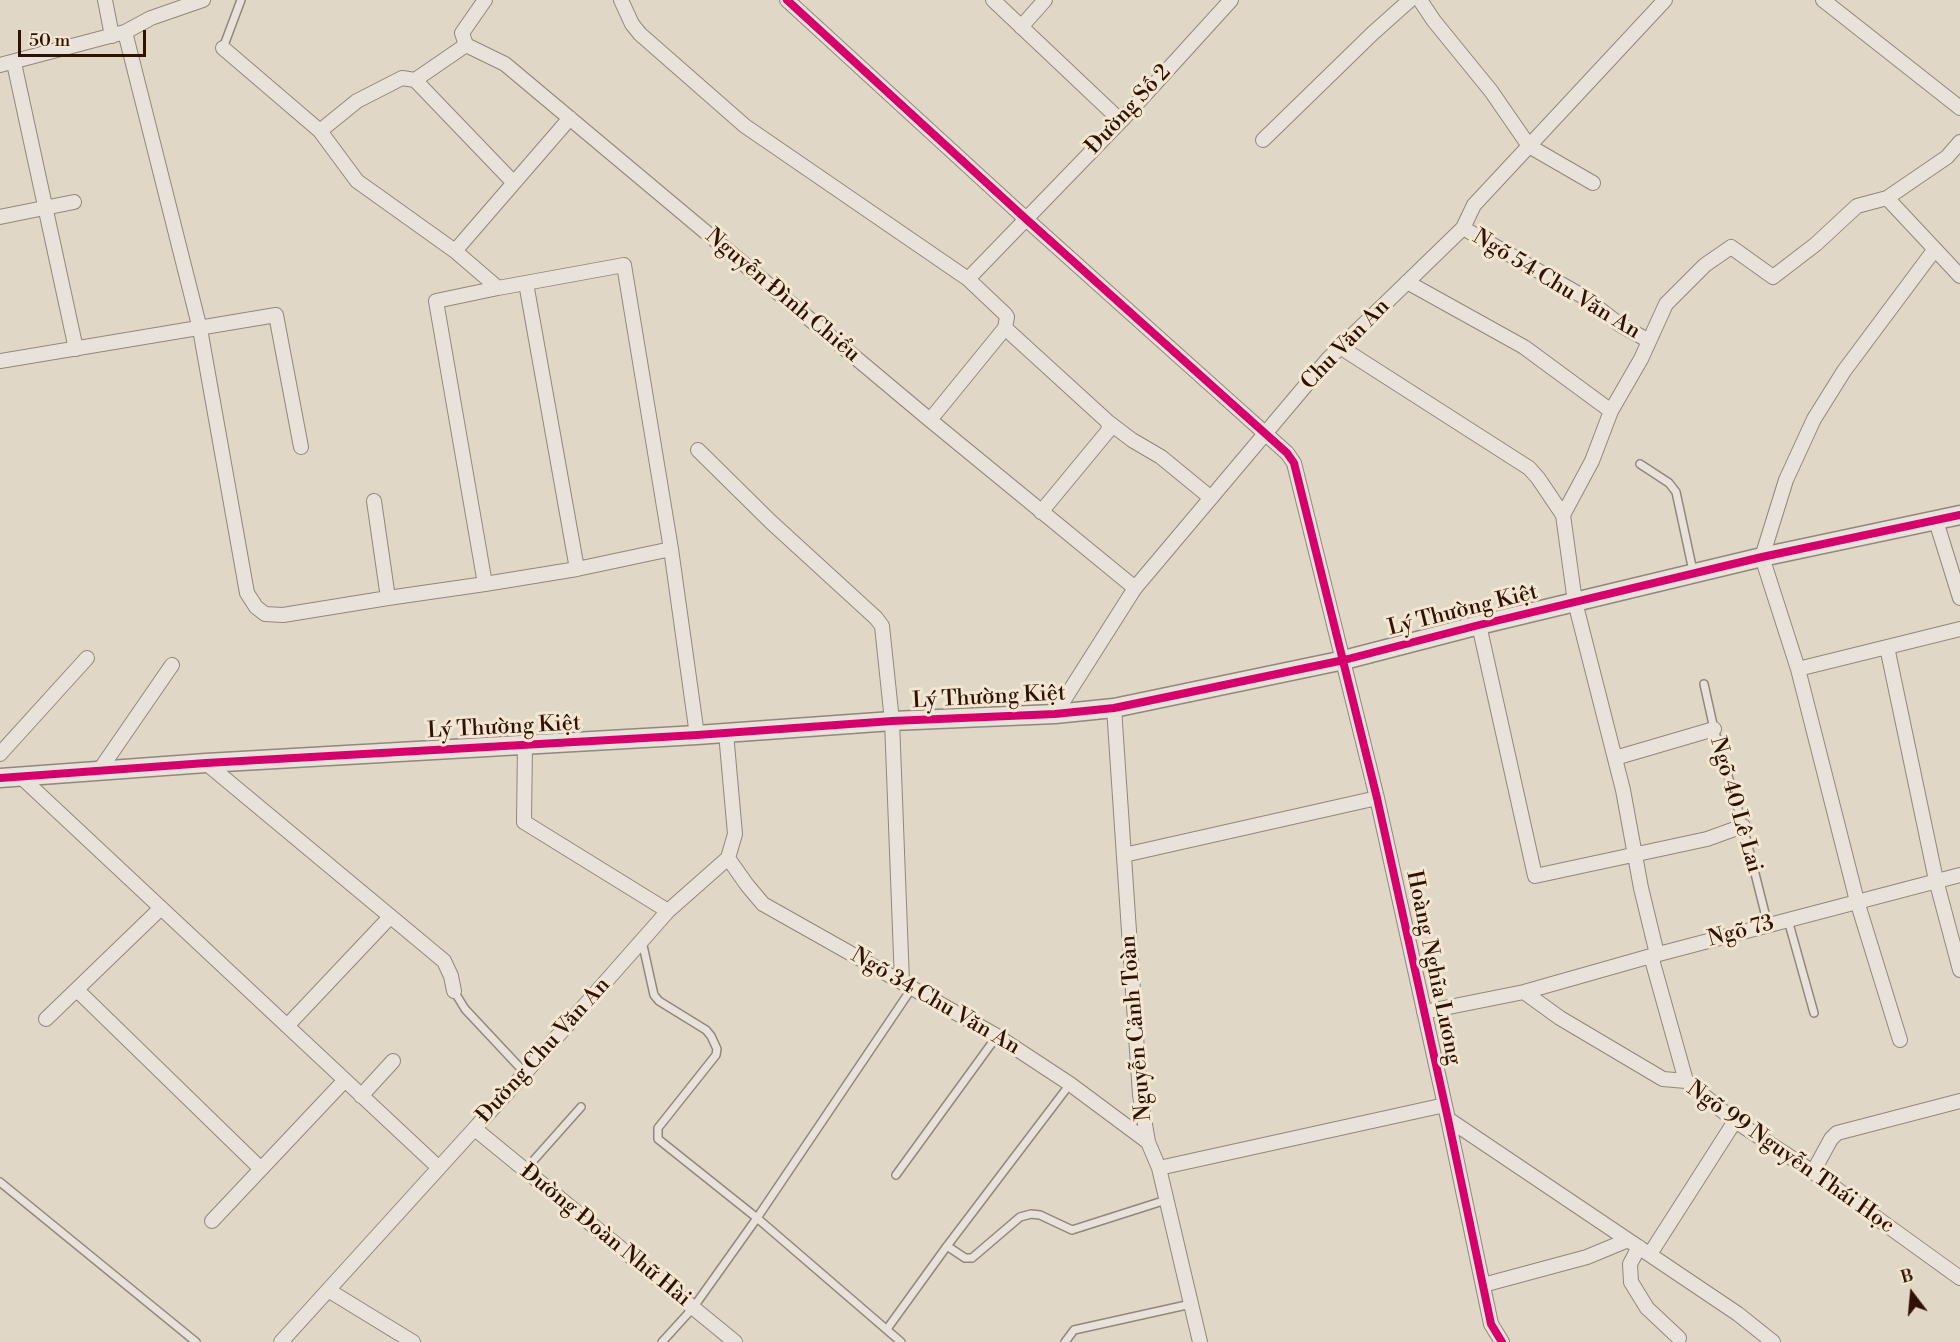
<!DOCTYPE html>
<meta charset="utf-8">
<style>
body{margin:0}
#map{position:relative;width:1960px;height:1342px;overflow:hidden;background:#e1d7c6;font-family:"Libre Bodoni",serif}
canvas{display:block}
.north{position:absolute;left:1882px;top:1264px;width:60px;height:60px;-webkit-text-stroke:4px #f3e7d3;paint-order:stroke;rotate:344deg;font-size:16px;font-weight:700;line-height:24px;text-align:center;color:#301201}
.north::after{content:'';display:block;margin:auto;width:21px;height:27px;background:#301201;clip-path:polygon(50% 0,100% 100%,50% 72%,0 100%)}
.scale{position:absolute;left:18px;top:30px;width:128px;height:27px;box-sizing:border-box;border:3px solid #301201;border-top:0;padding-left:8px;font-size:18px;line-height:21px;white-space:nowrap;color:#301201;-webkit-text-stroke:4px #f3e7d3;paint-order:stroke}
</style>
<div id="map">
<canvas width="1960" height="1342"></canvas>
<div class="north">B</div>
<div class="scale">50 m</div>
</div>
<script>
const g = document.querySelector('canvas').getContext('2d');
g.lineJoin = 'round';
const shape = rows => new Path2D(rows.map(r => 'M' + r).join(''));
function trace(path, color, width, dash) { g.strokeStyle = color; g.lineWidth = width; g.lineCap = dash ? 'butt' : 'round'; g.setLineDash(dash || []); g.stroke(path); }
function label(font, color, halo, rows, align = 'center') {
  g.font = font + ' "Libre Bodoni",serif'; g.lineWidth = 6; g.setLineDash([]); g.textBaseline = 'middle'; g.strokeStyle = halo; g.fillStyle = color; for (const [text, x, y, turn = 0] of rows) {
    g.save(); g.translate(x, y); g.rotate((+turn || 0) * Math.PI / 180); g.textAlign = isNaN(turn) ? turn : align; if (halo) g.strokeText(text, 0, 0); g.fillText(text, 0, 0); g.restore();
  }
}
const service = shape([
 [223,48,241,0],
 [1640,464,1669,483,1676,492,1693,571],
 [1704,684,1714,729,1743,826,1768,925],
 [1788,920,1814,1013],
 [642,941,654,995,659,1001,706,1030,711,1036,717,1049,716,1055,658,1128,658,1139,757,1218,901,1342],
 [454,991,465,1009,525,1073],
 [525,1170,581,1107],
 [896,1175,997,1036],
 [0,1182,196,1342],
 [947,1246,965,1258,972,1258,1020,1217,1031,1214,1040,1215,1072,1230,1166,1200],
 [887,1329,947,1246,1070,1084],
 [662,1342,693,1308,757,1218,912,988],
 [1065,1342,1074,1330,1191,1304]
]);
const minor = shape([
 [105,0,112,36],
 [485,0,462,33,466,45,505,64,930,420,1135,588],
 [621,0,632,24,640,34,745,126,968,279,1005,314,1007,317,1005,328,930,420],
 [787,0,1026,219,1287,453,1294,463,1377,798,1448,1119,1491,1324,1502,1342],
 [993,0,1121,121],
 [1420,0,1434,21,1491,91,1529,146,1593,183],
 [1823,0,1960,108],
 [1021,27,1045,0],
 [125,32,200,329,247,593,256,607,265,614,283,615,388,598],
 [223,48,320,131,357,101,402,78,415,80,466,45],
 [14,63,76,349],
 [0,65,125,32,151,18,203,0],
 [415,80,513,182],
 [320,131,357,181,455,251,570,118],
 [1263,140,1373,33,1410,0],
 [1887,198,1960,276],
 [0,217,74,202],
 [1463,228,1584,297,1619,324,1649,341],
 [455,251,498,288,624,265,671,549,577,569,526,283],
 [968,279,1121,121,1231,0],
 [1407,282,1524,347,1611,411],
 [498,288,436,301,485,584,577,569],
 [1005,328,1107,421,1109,426,1108,431,1041,512],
 [1340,347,1529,468,1538,478,1563,515],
 [0,361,276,315,301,447],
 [1107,421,1132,440,1161,457,1211,498],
 [698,450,771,522,876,618,882,626,892,721,902,982],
 [374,501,388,598,485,584],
 [1936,521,1960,598],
 [671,549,697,735],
 [1479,625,1535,876,1707,839,1743,826],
 [1887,647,1936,880,1960,970],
 [1798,669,1960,629],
 [1114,708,1140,1095,1148,1142,1159,1168,1200,1342],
 [1055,714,1135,588,1328,359,1463,228,1474,205,1665,0],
 [525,745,524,822,668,911],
 [0,754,87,658],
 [1615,758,1714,729],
 [206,763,444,961,451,976,454,991],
 [99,771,172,665],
 [20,776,439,1168],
 [1124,855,1377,798],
 [728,858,747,885,763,904,997,1036,1070,1084,1148,1142],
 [1657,954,1641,888,1623,790,1575,602,1563,515,1592,461,1611,411,1641,359,1666,304,1705,265,1731,247,1773,277,1816,244,1857,206,1887,198,1947,157,1960,142],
 [1651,956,1686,1081],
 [77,990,261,1169],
 [1524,992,1560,1018,1663,1079,1686,1081,1735,1121,1813,1172,1960,1278],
 [1424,1012,1524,992,1651,956,1960,875],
 [46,1019,161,908],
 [287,1026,390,917],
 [1900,1040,1857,901,1798,669,1762,557,1786,480,1814,419,1844,371,1935,249],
 [361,1096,393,1061],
 [1448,1119,1738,1314,1773,1342],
 [475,1129,735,1342],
 [1159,1168,1445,1105],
 [1813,1172,1831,1139,1837,1133,1960,1101],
 [212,1221,345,1080],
 [1639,1247,1630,1264,1631,1282,1647,1308,1679,1338],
 [1650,1254,1735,1121],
 [1483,1285,1587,1257,1628,1240],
 [328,1290,413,1342],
 [281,1342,525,1073,668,911,728,858,735,834,726,733]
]);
const tertiary = shape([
 [0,778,206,763,697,735,892,721,1055,714,1114,708,1344,660,1479,625,1762,557,1960,515]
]);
trace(service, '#91877c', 10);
trace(minor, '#91877c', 16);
trace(tertiary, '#91877c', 21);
trace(service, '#e8e2da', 7);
trace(minor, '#e8e2da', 14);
trace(tertiary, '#e8e2da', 18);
trace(shape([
 [787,0,1026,219,1287,453,1294,463,1377,798,1448,1119,1491,1324,1502,1342],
 [0,778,206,763,697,735,892,721,1055,714,1114,708,1344,660,1479,625,1762,557,1960,515]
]), '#d6006c', 8);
label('22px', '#301201', '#f3e7d3', [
 ["Đường Số 2",1129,110,-47],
 ["Ngõ 54 Chu Văn An",1556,285,31],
 ["Nguyễn Đình Chiểu",782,296,40],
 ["Chu Văn An",1346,345,-46],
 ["Lý Thường Kiệt",1463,611,-14],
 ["Lý Thường Kiệt",989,698,-3],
 ["Lý Thường Kiệt",504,728,-3],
 ["Ngõ 40 Lê Lai",1735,805,74],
 ["Ngõ 73",1741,932,-15],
 ["Hoàng Nghĩa Lương",1433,968,78],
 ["Ngõ 34 Chu Văn An",935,1002,30],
 ["Nguyễn Cảnh Toàn",1137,1028,-95],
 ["Đường Chu Văn An",544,1051,-48],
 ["Ngõ 99 Nguyễn Thái Học",1790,1158,35],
 ["Đường Đoàn Nhữ Hài",605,1236,39]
]);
</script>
